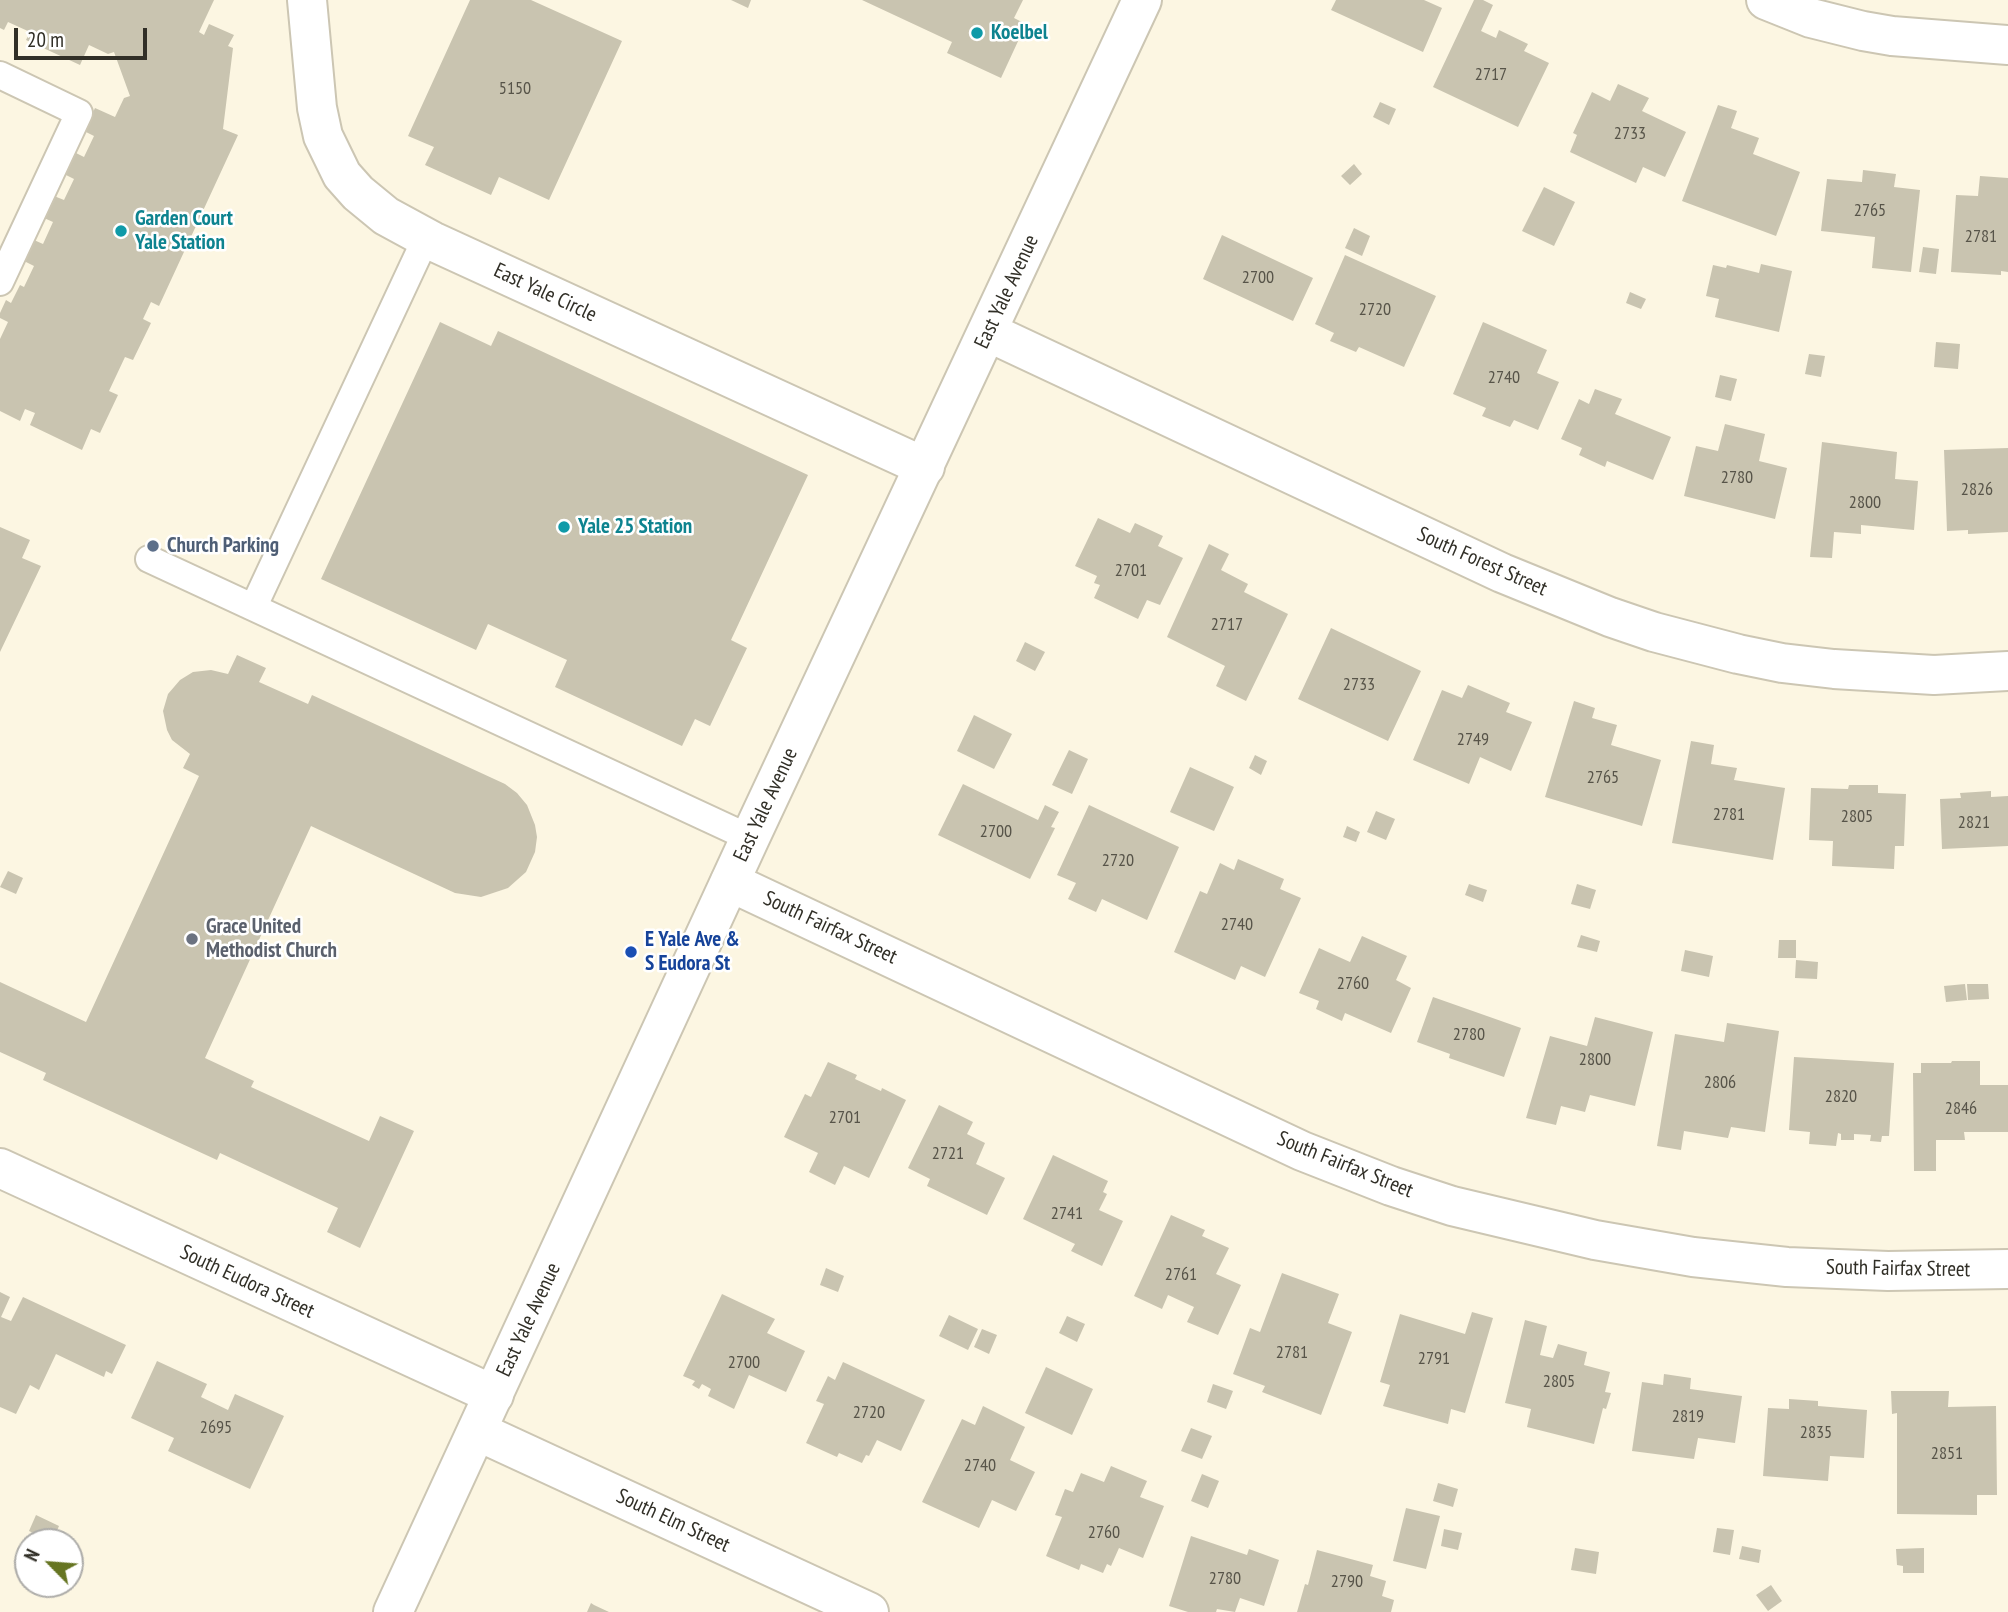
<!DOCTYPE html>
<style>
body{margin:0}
#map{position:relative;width:2008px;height:1612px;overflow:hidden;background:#fcf6e2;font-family:"PT Sans Narrow",sans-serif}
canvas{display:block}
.north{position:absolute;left:14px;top:1528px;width:70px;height:70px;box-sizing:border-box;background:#fff;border:2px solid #adaca9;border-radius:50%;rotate:295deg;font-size:19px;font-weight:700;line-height:28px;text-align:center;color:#312f27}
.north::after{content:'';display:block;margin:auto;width:24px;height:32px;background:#667522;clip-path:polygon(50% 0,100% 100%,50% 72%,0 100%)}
.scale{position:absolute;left:14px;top:28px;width:133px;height:32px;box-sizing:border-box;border:4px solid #312f27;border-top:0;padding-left:9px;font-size:21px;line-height:24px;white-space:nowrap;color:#312f27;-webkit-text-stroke:5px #fff;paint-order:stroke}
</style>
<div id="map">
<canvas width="2008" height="1612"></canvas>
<div class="north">N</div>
<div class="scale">20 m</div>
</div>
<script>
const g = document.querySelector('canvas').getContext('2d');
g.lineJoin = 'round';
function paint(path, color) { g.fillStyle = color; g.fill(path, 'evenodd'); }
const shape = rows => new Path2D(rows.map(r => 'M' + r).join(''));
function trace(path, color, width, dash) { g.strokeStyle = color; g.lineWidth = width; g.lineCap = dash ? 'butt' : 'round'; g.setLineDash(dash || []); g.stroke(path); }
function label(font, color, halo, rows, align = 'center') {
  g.font = font + ' "PT Sans Narrow",sans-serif'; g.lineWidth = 5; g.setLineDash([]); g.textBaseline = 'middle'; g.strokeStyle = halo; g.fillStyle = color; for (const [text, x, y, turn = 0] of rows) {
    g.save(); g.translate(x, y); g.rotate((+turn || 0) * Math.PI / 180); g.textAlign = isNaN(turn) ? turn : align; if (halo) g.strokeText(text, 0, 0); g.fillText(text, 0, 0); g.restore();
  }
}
paint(shape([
 [0,0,214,0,199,32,204,35,209,24,234,35,228,46,233,48,223,129,238,135,159,306,151,302,143,319,151,323,133,360,125,357,109,391,118,395,100,433,91,429,82,450,30,425,35,413,25,409,20,421,0,411,0,339,8,322,0,318,0,313,6,300,11,303,20,285,24,287,34,266,24,261,34,240,43,244,53,222,44,218,54,196,64,200,74,179,64,174,74,152,84,157,94,136,84,131,95,108,115,117,124,98,130,96,114,52,108,54,89,45,80,65,26,40,30,32,8,22,4,30,0,28],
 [470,0,531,0,622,41,549,200,499,177,491,195,425,165,434,147,408,136],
 [731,0,751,0,748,8],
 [862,0,1023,0,1014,18,1026,24,1001,78,947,53,952,42],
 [1336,0,1424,0,1442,8,1423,52,1331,10],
 [1474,0,1483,0,1493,5,1481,31,1496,38,1499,30,1528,44,1524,51,1549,63,1518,127,1433,87],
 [1618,84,1649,98,1642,111,1686,132,1665,177,1643,167,1636,183,1570,152,1577,135,1573,133,1592,92,1610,101],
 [1380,102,1396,109,1389,125,1373,117],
 [1718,105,1737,111,1731,128,1759,138,1753,154,1800,172,1776,236,1682,201],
 [1354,164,1362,174,1350,185,1341,176],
 [1863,170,1896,174,1894,187,1920,190,1911,272,1872,268,1875,237,1821,231,1827,179,1862,182],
 [1980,176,2008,178,2008,272,2001,271,2001,275,1951,272,1956,195,1978,196],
 [1544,187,1575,202,1554,246,1522,231],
 [1354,228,1370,236,1362,256,1345,248],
 [1222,235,1313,278,1293,321,1203,279],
 [1923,247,1939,249,1936,274,1919,272],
 [1345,255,1436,296,1404,367,1359,347,1356,352,1330,341,1334,333,1315,324],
 [1761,264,1792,271,1779,332,1715,317,1719,299,1706,296,1713,265,1726,268,1727,265,1759,273],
 [1630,292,1646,299,1641,309,1626,303],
 [440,322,491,346,498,331,808,475,731,640,747,648,710,726,695,719,682,746,555,687,567,660,488,624,476,650,321,579],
 [1483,322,1547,350,1537,373,1559,382,1538,430,1514,420,1510,427,1482,416,1486,408,1453,394],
 [1936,342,1960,344,1958,369,1934,367],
 [1809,354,1825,356,1821,377,1805,374],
 [1720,375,1737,379,1731,401,1715,397],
 [1595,389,1622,399,1615,414,1671,437,1653,480,1607,461,1605,467,1579,455,1582,448,1561,439,1579,399,1589,404],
 [1725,424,1765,434,1759,461,1787,468,1775,519,1684,496,1696,446,1718,451],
 [1822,442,1897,452,1895,479,1918,481,1914,530,1861,525,1861,534,1834,532,1832,558,1810,557],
 [2008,448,2008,532,1968,534,1968,530,1947,531,1944,450],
 [1098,518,1130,533,1135,523,1163,536,1158,546,1183,558,1160,605,1147,600,1138,619,1094,598,1100,585,1094,583,1097,576,1075,566],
 [0,527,30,540,22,558,41,566,0,652],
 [1209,544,1229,554,1221,570,1248,584,1244,592,1288,614,1246,701,1216,686,1225,666,1167,637],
 [1331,628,1421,671,1388,741,1298,699],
 [1025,642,1045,652,1035,671,1016,661],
 [237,655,266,668,259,682,308,704,312,695,505,784,517,793,527,805,535,825,537,837,535,852,526,872,508,888,481,897,455,893,311,826,205,1058,254,1081,251,1087,369,1141,380,1116,414,1131,360,1248,327,1232,338,1208,220,1153,217,1160,43,1080,46,1073,0,1052,0,982,86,1022,199,776,183,768,190,754,172,740,167,730,163,711,168,694,180,680,193,672,211,670,228,674],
 [1468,685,1510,703,1506,712,1532,722,1511,771,1480,757,1469,784,1413,760,1442,690,1462,698],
 [1574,701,1595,708,1592,718,1617,725,1611,745,1661,760,1642,826,1545,797],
 [974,715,1012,734,994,769,957,751],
 [1691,741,1714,745,1711,764,1737,768,1734,780,1785,788,1773,860,1672,843],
 [1069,750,1088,759,1072,794,1052,785],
 [1255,755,1267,761,1261,775,1249,768],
 [1190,767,1234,787,1214,831,1170,812],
 [963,784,1038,820,1045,805,1059,812,1051,827,1055,828,1030,879,938,835],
 [1849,785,1878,785,1878,793,1906,794,1904,846,1895,846,1894,869,1832,866,1833,841,1809,840,1811,788,1848,789],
 [1991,791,1991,797,2008,796,2008,846,1942,849,1940,799,1961,798,1960,793],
 [1089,805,1179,847,1147,920,1102,899,1096,912,1068,899,1076,883,1057,875],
 [1376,811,1395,819,1386,840,1367,832],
 [1347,826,1360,832,1356,842,1343,837],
 [1238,859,1284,879,1280,889,1301,898,1265,977,1241,966,1235,980,1174,952,1200,891,1207,894,1220,863,1234,870],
 [8,871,23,878,16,894,0,887],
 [1469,884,1487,890,1483,902,1465,895],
 [1577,884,1596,890,1590,909,1571,904],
 [1581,935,1600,941,1597,952,1577,947],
 [1362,936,1407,956,1396,980,1411,988,1391,1033,1345,1013,1342,1021,1316,1009,1319,1001,1299,993,1319,948,1350,962],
 [1779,940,1796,940,1796,958,1778,958],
 [1685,950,1713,956,1709,977,1681,971],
 [1796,960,1818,962,1817,979,1795,978],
 [1965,984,1967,1000,1946,1002,1944,986],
 [1967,984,1988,984,1989,999,1968,1000],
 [1433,997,1521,1028,1504,1077,1449,1058,1450,1054,1417,1042],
 [1595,1017,1653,1032,1635,1106,1590,1095,1585,1112,1561,1106,1556,1125,1526,1118,1550,1036,1587,1046],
 [1727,1023,1779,1031,1765,1132,1731,1127,1728,1138,1684,1131,1681,1150,1657,1146,1675,1034,1724,1042],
 [1794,1057,1894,1063,1889,1136,1882,1136,1881,1142,1870,1141,1871,1135,1854,1134,1854,1140,1841,1140,1841,1134,1838,1133,1836,1146,1809,1144,1810,1132,1789,1130],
 [1952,1061,1980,1061,1980,1085,2008,1085,2008,1132,1964,1132,1965,1140,1936,1140,1936,1171,1914,1171,1913,1073,1921,1073,1921,1063,1951,1063],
 [828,1062,857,1075,855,1079,881,1091,882,1088,906,1100,869,1178,844,1166,835,1185,809,1172,818,1153,784,1137,805,1094,811,1097],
 [939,1105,973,1122,967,1134,985,1143,976,1164,1005,1178,987,1215,927,1186,930,1179,908,1168],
 [1053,1155,1108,1181,1103,1192,1107,1194,1099,1210,1123,1221,1102,1266,1071,1251,1075,1244,1023,1219],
 [1171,1215,1205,1230,1202,1236,1229,1248,1216,1274,1241,1285,1218,1335,1187,1322,1194,1307,1168,1295,1162,1309,1134,1296],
 [826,1268,844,1276,838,1292,820,1285],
 [1282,1273,1339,1294,1328,1323,1352,1332,1321,1415,1262,1392,1265,1386,1233,1374,1250,1328,1260,1332],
 [0,1292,10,1297,1,1317,11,1321,23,1297,126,1345,112,1374,106,1371,104,1377,56,1354,39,1390,30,1385,16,1414,0,1407],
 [722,1294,775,1319,767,1333,805,1351,786,1392,749,1375,734,1409,708,1396,711,1389,702,1384,699,1389,692,1385,695,1381,683,1376],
 [1472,1312,1493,1318,1465,1413,1451,1409,1448,1424,1383,1406,1390,1385,1380,1382,1400,1314,1465,1334],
 [949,1315,978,1329,968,1350,939,1336],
 [1067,1316,1085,1324,1077,1342,1059,1333],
 [1525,1320,1547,1326,1540,1355,1553,1358,1558,1344,1587,1352,1584,1365,1610,1372,1605,1392,1611,1393,1606,1409,1603,1408,1594,1444,1527,1427,1531,1409,1505,1403],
 [982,1329,997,1335,989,1354,974,1347],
 [157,1361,207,1384,201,1397,228,1410,235,1394,284,1416,250,1489,168,1451,174,1438,131,1418],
 [843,1362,925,1400,901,1451,877,1440,869,1456,866,1455,862,1463,839,1453,837,1457,806,1443,824,1404,816,1401,828,1376,835,1380],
 [1046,1367,1093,1389,1072,1435,1025,1413],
 [1664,1374,1691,1378,1690,1389,1742,1396,1735,1443,1698,1438,1694,1459,1632,1451,1642,1382,1663,1385],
 [1213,1384,1233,1391,1226,1409,1207,1402],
 [1891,1391,1949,1391,1948,1407,1996,1406,1997,1495,1977,1495,1977,1515,1897,1514,1897,1413,1892,1414],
 [1789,1399,1818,1401,1818,1406,1867,1410,1864,1458,1830,1456,1828,1481,1763,1476,1768,1408,1789,1409],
 [983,1406,1025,1427,1010,1460,1035,1472,1016,1511,992,1500,979,1528,922,1502,962,1419,975,1425],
 [1191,1428,1212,1436,1202,1459,1181,1451],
 [1111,1466,1147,1481,1140,1497,1164,1506,1143,1558,1119,1548,1111,1566,1107,1564,1103,1573,1081,1564,1079,1570,1046,1556,1062,1517,1055,1515,1065,1489,1073,1492,1081,1473,1104,1482],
 [1202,1474,1219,1481,1208,1508,1191,1501],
 [1438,1483,1458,1489,1453,1507,1433,1501],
 [1406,1508,1440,1516,1426,1569,1393,1561],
 [36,1515,59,1526,52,1542,29,1531],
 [1717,1528,1734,1530,1730,1555,1713,1552],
 [1444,1529,1462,1533,1458,1550,1441,1546],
 [1191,1536,1247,1555,1249,1549,1279,1560,1264,1606,1240,1598,1235,1612,1217,1609,1216,1612,1188,1612,1169,1606],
 [1742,1546,1761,1550,1759,1563,1739,1559],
 [1575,1548,1599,1552,1596,1574,1571,1570],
 [1924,1548,1924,1573,1903,1573,1903,1566,1897,1565,1896,1549],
 [1317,1550,1373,1565,1370,1576,1386,1581,1382,1596,1394,1600,1391,1612,1297,1612,1305,1584,1308,1585],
 [1771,1585,1782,1601,1768,1611,1756,1595],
 [591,1603,594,1605,609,1612,587,1612]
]), '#c9c4b0');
const lane = shape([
 [0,75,79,113,0,282],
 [149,559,750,838],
 [254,606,426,238]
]);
const street = shape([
 [307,0,317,108,323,136,342,175,358,193,386,216,432,241,925,467],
 [1766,0,1811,18,1863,31,1892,36,2008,45],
 [988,332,1502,573,1610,617,1654,632,1738,654,1782,663,1834,669,1934,675,2008,671],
 [730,882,1302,1151,1391,1186,1452,1206,1595,1240,1693,1257,1787,1267,1888,1271,2008,1269],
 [0,1168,494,1395],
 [477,1431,869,1612]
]);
const secondary = shape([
 [393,1612,750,838,1142,0]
]);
trace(lane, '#ccc6b3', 30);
trace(street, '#ccc6b3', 42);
trace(secondary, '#ccc6b3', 42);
trace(lane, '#fff', 26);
trace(street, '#fff', 38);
trace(secondary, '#fff', 38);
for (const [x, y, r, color] of [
 [977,33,7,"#0f9aa8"],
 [121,231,7,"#0f9aa8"],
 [564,527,7,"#0f9aa8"],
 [153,546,7,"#5c6f8a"],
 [192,939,7,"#6b7280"],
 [631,952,7,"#1a4fb4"]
]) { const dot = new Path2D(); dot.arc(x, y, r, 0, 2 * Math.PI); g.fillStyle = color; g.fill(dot); trace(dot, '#fff', 2.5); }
label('18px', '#575449', null, [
 ["2717",1491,75],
 ["5150",515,89],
 ["2733",1630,134],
 ["2765",1870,211],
 ["2781",1981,237],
 ["2700",1258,278],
 ["2720",1375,310],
 ["2740",1504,378],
 ["2780",1737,478],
 ["2826",1977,490],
 ["2800",1865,503],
 ["2701",1131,571],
 ["2717",1227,625],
 ["2733",1359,685],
 ["2749",1473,740],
 ["2765",1603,778],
 ["2781",1729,815],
 ["2805",1857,817],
 ["2821",1974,823],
 ["2700",996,832],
 ["2720",1118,861],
 ["2740",1237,925],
 ["2760",1353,984],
 ["2780",1469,1035],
 ["2800",1595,1060],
 ["2806",1720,1083],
 ["2820",1841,1097],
 ["2846",1961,1109],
 ["2701",845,1118],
 ["2721",948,1154],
 ["2741",1067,1214],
 ["2761",1181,1275],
 ["2781",1292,1353],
 ["2791",1434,1359],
 ["2700",744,1363],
 ["2805",1559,1382],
 ["2720",869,1413],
 ["2819",1688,1417],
 ["2695",216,1428],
 ["2835",1816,1433],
 ["2851",1947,1454],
 ["2740",980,1466],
 ["2760",1104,1533],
 ["2780",1225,1579],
 ["2790",1347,1582]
]);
label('bold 21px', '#0d838f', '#fff', [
 ["Koelbel",991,33],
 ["Garden Court",135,219],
 ["Yale Station",135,243],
 ["Yale 25 Station",578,527]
], 'left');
label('21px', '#312f27', '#fff', [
 ["East Yale Avenue",1007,292,-65],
 ["East Yale Circle",545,293,25],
 ["South Forest Street",1482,562,24],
 ["East Yale Avenue",766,805,-65],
 ["South Fairfax Street",830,928,25],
 ["South Fairfax Street",1345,1165,22],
 ["South Fairfax Street",1898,1269,1],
 ["South Eudora Street",247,1282,25],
 ["East Yale Avenue",529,1320,-65],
 ["South Elm Street",673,1521,25]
]);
label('bold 21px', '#4e5e75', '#fff', [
 ["Church Parking",167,546]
], 'left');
label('bold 21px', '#5b616d', '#fff', [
 ["Grace United",206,927],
 ["Methodist Church",206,951]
], 'left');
label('bold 21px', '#164399', '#fff', [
 ["E Yale Ave &",645,940],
 ["S Eudora St",645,964]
], 'left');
</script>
